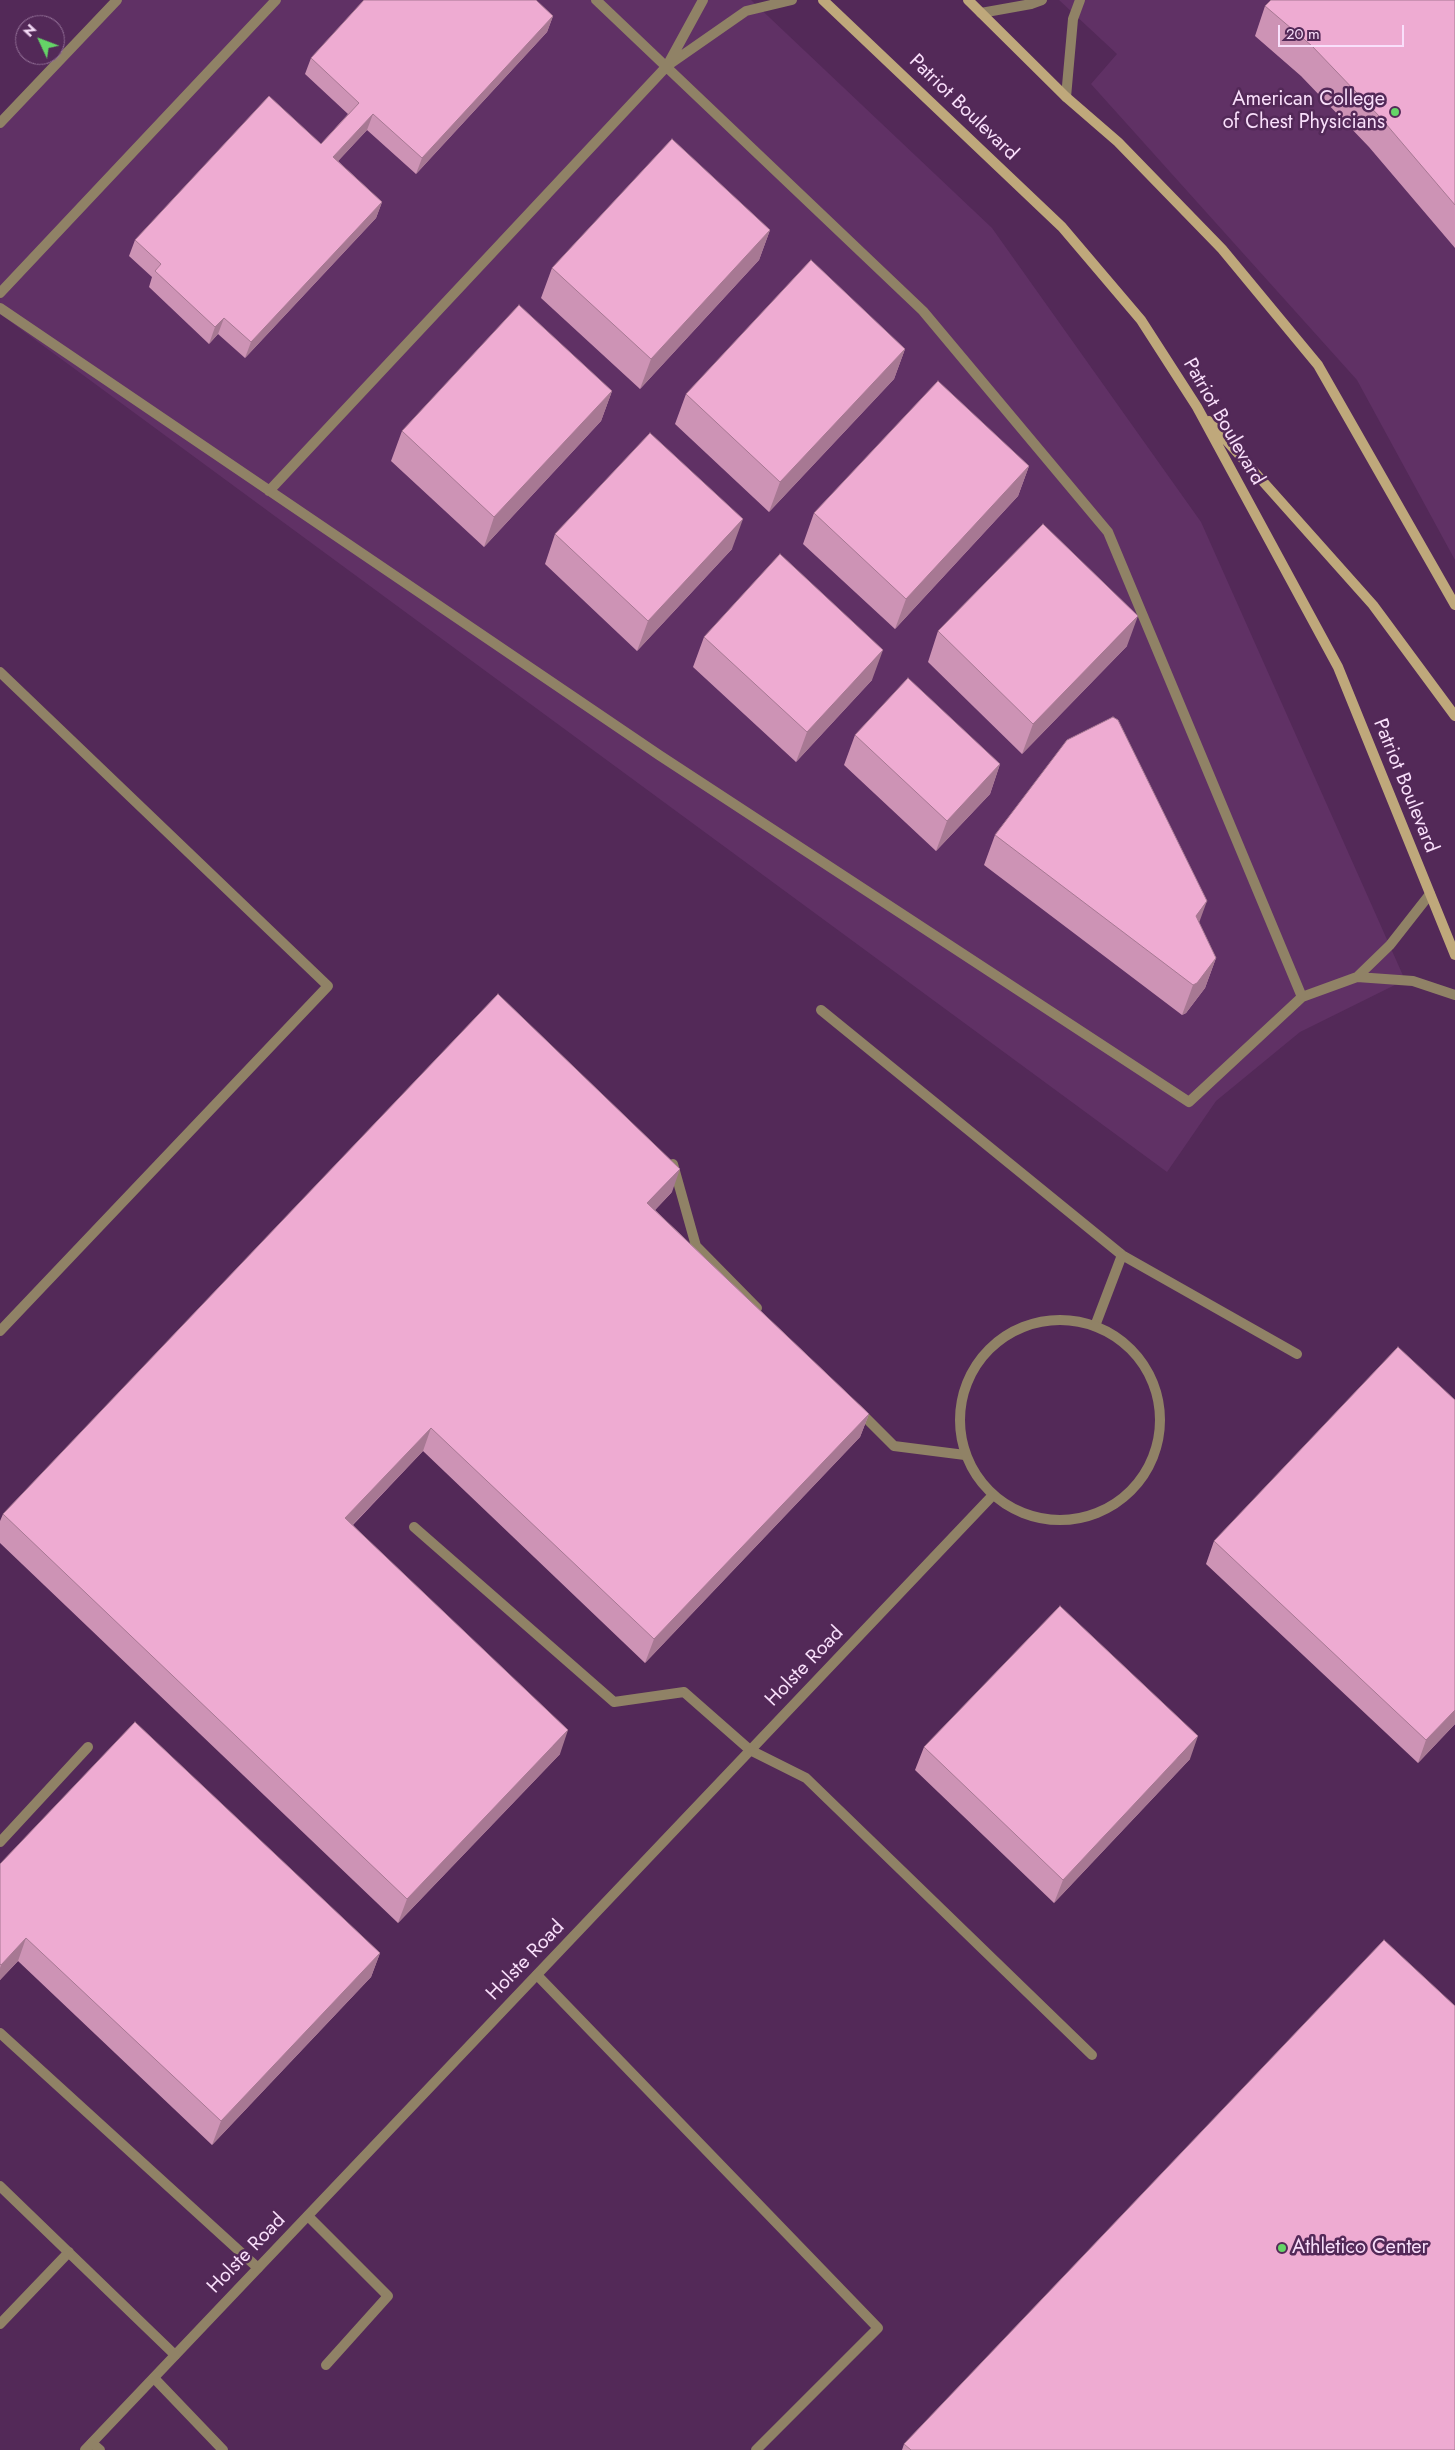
<!DOCTYPE html>
<style>
body{margin:0}
#map{position:relative;width:1455px;height:2450px;overflow:hidden;background:#532958;font-family:Jost,sans-serif}
canvas{display:block}
.north{position:absolute;left:15px;top:15px;width:50px;height:50px;box-sizing:border-box;background:#532958;border:1px solid #957299;border-radius:50%;rotate:313deg;font-size:14px;font-weight:700;line-height:20px;text-align:center;color:#f9dffb}
.north::after{content:'';display:block;margin:auto;width:18px;height:22px;background:#65d467;clip-path:polygon(50% 0,100% 100%,50% 72%,0 100%)}
.scale{position:absolute;left:1278px;top:25px;width:126px;height:22px;box-sizing:border-box;border:2px solid #f9dffb;border-top:0;padding-left:6px;font-size:15px;line-height:18px;white-space:nowrap;color:#f9dffb;-webkit-text-stroke:4px #532958;paint-order:stroke}
</style>
<div id="map">
<canvas width="1455" height="2450"></canvas>
<div class="north">N</div>
<div class="scale">20 m</div>
</div>
<script>
const g = document.querySelector('canvas').getContext('2d');
g.lineJoin = 'round';
function paint(path, color) { g.fillStyle = color; g.fill(path, 'evenodd'); }
const shape = rows => new Path2D(rows.map(r => 'M' + r).join(''));
function trace(path, color, width, dash) { g.strokeStyle = color; g.lineWidth = width; g.lineCap = dash ? 'butt' : 'round'; g.setLineDash(dash || []); g.stroke(path); }
function label(font, color, halo, rows, align = 'center') {
  g.font = font + ' Jost,sans-serif'; g.lineWidth = 5; g.setLineDash([]); g.textBaseline = 'middle'; g.strokeStyle = halo; g.fillStyle = color; for (const [text, x, y, turn = 0] of rows) {
    g.save(); g.translate(x, y); g.rotate((+turn || 0) * Math.PI / 180); g.textAlign = isNaN(turn) ? turn : align; if (halo) g.strokeText(text, 0, 0); g.fillText(text, 0, 0); g.restore();
  }
}
paint(shape([
 [117,0,751,0,992,228,1201,522,1405,980,1300,1032,1216,1101,1167,1172,0,314,0,123],
 [1059,0,1455,0,1455,560,1357,380,1091,84,1117,54]
]), '#603165');
trace(shape([
 [703,0,667,66,746,11,792,0],
 [981,13,1031,4,1042,0],
 [1066,97,1073,19,1080,0],
 [0,293,276,0],
 [0,308,659,755,1189,1102,1302,997,1108,532,923,311,596,0],
 [269,491,667,66],
 [0,672,328,986,0,1331],
 [1430,894,1390,945,1357,977,1413,981,1455,995],
 [1302,997,1357,977],
 [821,1010,1122,1255,1095,1326],
 [673,1164,696,1246,757,1308],
 [1122,1255,1297,1354],
 [857,1409,894,1446,965,1455],
 [414,1527,614,1702,684,1692,750,1750,806,1778,1092,2055],
 [0,1842,88,1747],
 [537,1975,878,2328,756,2450],
 [0,2033,258,2268],
 [0,2186,175,2355],
 [308,2216,388,2296,326,2365],
 [0,2324,69,2252],
 [154,2378,223,2450],
 [92,2443,100,2450]
]), '#908266', 10);
trace(shape([
 '960 1420a100 100 0 1 1 200 0a100 100 0 1 1-200 0Z',
 [85,2450,993,1495]
]), '#908266', 10);
trace(shape([
 [0,123,117,0]
]), '#908266', 10);
trace(shape([
 [823,0,1062,227,1141,320,1197,407,1338,667,1455,955],
 [968,0,1066,97,1118,142,1222,249,1318,365,1455,605],
 [1209,421,1373,605,1455,716]
]), '#bfa87b', 10);
paint(shape([
 [1455,0,1455,248,1369,147,1301,76,1255,36,1265,6],
 [553,16,547,32,416,174,367,130,338,161,382,202,376,218,245,358,218,334,209,344,149,287,152,277,129,256,135,240,321,144,348,114,305,74,311,58],
 [770,230,759,260,640,389,541,298,552,268],
 [905,349,894,379,769,512,675,424,686,394],
 [612,391,601,421,484,547,391,461,402,431],
 [1029,466,1018,496,895,629,803,544,814,513],
 [555,534,732,549,637,651,545,564],
 [938,631,1127,646,1022,754,928,662],
 [704,637,872,680,796,762,693,667],
 [855,735,1000,764,990,794,936,851,844,765],
 [995,835,1199,923,1216,958,1205,988,1186,1013,1182,1015,984,865],
 [672,1192,655,1210,869,1414,860,1437,645,1663,423,1451,353,1525,560,1754,398,1923,0,1543,0,1521,3,1514],
 [1455,1400,1455,1724,1418,1763,1206,1564,1214,1541],
 [924,1747,1190,1759,1054,1903,915,1770],
 [0,1864,380,1953,371,1977,212,2145,18,1961,0,1980],
 [904,2444,1455,2450,902,2450]
]), '#cd93b5');
paint(shape([
 [553,16,547,32,416,174,422,158],
 [373,114,367,130,327,173,333,157],
 [382,202,376,218,245,358,251,342],
 [770,230,759,260,640,389,651,359],
 [224,318,218,334,209,344,215,327],
 [905,349,894,379,769,512,780,482],
 [612,391,601,421,484,547,494,517],
 [1029,466,1018,496,895,629,906,599],
 [743,519,732,549,637,651,648,621],
 [1138,616,1127,646,1022,754,1033,724],
 [883,650,872,680,796,762,807,732],
 [1000,764,990,794,936,851,947,821],
 [1207,901,1196,931,1196,916],
 [1216,958,1205,988,1186,1013,1182,1015,1193,985],
 [680,1169,672,1192,639,1227,647,1203],
 [869,1414,860,1437,645,1663,654,1639],
 [431,1428,423,1451,337,1541,345,1518],
 [1455,1710,1455,1724,1418,1763,1426,1740],
 [568,1730,560,1754,398,1923,407,1899],
 [1198,1736,1190,1759,1054,1903,1063,1880],
 [26,1938,18,1961,0,1980,0,1968,1,1965],
 [380,1953,371,1977,212,2145,221,2121]
]), '#a77893');
const building = shape([
 [364,0,536,0,553,16,422,158,373,114,333,157,382,202,251,342,224,318,215,327,155,271,161,264,135,240,269,96,321,144,359,103,311,58,364,0],
 [1271,0,1455,0,1455,205,1380,117,1312,46,1265,6,1271,0],
 [672,139,770,230,651,359,552,268,672,139],
 [811,260,905,349,780,482,686,394,811,260],
 [519,305,612,391,494,517,402,431,519,305],
 [938,381,1029,466,906,599,814,513,938,381],
 [650,433,743,519,648,621,555,534,650,433],
 [1043,524,1138,616,1033,724,938,631,1043,524],
 [780,554,883,650,807,732,704,637,780,554],
 [908,678,1000,764,947,821,855,735,908,678],
 [1113,717,1118,720,1207,901,1196,916,1216,958,1197,983,1193,985,995,835,1067,740,1113,717],
 [498,994,680,1169,647,1203,869,1414,654,1639,431,1428,345,1518,568,1730,407,1899,3,1514,498,994],
 [1398,1347,1455,1400,1455,1710,1426,1740,1214,1541,1398,1347],
 [1060,1606,1198,1736,1063,1880,924,1747,1060,1606],
 [135,1722,380,1953,221,2121,26,1938,1,1965,0,1964,0,1864,135,1722],
 [1384,1940,1455,2006,1455,2450,911,2450,904,2444,1384,1940]
]);
paint(building, '#eeabd2');
trace(building, '#a77893', 1);
for (const [x, y, r, color] of [
 [1395,112,5,"#65d467"],
 [1282,2248,5,"#65d467"]
]) { const dot = new Path2D(); dot.arc(x, y, r, 0, 2 * Math.PI); g.fillStyle = color; g.fill(dot); trace(dot, '#532958', 2); }
label('20px', '#f9dffb', '#532958', [
 ["American College",1385,100],
 ["of Chest Physicians",1385,123],
 ["Athletico Center",1292,2248,"left"]
], 'right');
label('20px', '#f9dffb', '#532958', [
 ["Patriot Boulevard",963,108,44],
 ["Patriot Boulevard",1223,422,60],
 ["Patriot Boulevard",1405,786,68],
 ["Holste Road",805,1667,-46],
 ["Holste Road",526,1961,-46],
 ["Holste Road",247,2254,-46]
]);
</script>
